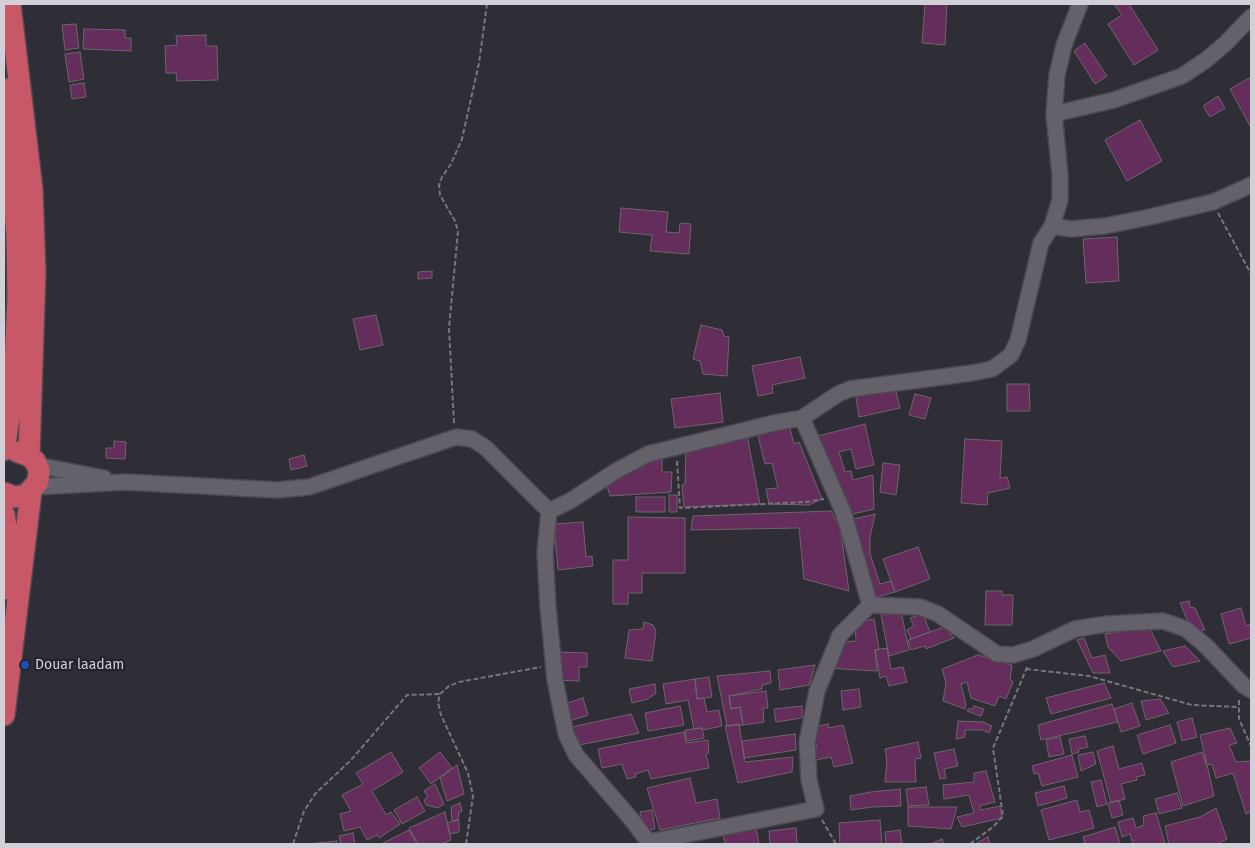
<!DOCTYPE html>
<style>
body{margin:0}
#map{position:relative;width:1255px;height:848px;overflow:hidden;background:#2f2d35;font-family:"Fira Sans",sans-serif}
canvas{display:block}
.frame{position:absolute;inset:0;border:5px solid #d1d0d6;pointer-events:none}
</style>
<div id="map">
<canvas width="1255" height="848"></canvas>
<div class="frame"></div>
</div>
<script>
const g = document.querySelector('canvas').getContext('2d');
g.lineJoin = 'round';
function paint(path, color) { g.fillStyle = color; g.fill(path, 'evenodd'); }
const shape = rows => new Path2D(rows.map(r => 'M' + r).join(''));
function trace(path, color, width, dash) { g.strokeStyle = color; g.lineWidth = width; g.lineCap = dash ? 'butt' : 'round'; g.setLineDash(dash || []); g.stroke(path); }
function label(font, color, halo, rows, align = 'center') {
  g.font = font + ' "Fira Sans",sans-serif'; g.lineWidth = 4.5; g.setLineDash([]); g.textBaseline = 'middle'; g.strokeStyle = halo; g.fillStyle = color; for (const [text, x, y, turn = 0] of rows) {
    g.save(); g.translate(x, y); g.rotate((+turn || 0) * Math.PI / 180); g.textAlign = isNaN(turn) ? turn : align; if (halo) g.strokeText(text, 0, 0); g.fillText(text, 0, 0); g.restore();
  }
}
const building = shape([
 [925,4,947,4,945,45,922,43,925,4],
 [1114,4,1129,4,1158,50,1134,65,1108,24,1122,15,1114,4],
 [76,24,79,48,65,50,62,25,76,24],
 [84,29,125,30,125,38,131,38,131,51,83,49,84,29],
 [206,35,206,46,217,46,218,80,177,81,176,73,166,73,165,46,177,45,176,36,206,35],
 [1085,43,1107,76,1095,84,1074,51,1085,43],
 [80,52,84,79,69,82,65,54,80,52],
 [1251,77,1251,128,1230,89,1251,77],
 [84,83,86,97,72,99,70,85,84,83],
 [1218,96,1225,108,1210,117,1203,106,1218,96],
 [1140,120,1162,161,1127,181,1105,140,1140,120],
 [621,208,668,212,666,232,679,233,680,223,691,224,689,254,650,251,652,235,619,232,621,208],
 [1117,237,1119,281,1086,283,1083,239,1117,237],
 [432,271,432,278,418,279,418,272,432,271],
 [376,315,383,345,360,350,353,319,376,315],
 [701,325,722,330,724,336,729,337,727,376,703,374,700,361,693,359,701,325],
 [800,357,805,378,772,385,773,393,758,396,752,366,800,357],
 [1007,384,1029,384,1030,411,1007,411,1007,384],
 [895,387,900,408,859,417,855,391,895,387],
 [720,393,723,422,675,428,671,399,720,393],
 [915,394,931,398,925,419,909,415,915,394],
 [865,424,874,465,856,469,851,449,839,452,845,472,851,471,853,480,873,475,874,509,849,515,814,437,865,424],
 [789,425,794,444,799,442,822,499,809,505,769,504,766,489,778,488,772,463,765,464,757,432,789,425],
 [747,435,760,504,684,507,682,485,685,484,686,449,747,435],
 [965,439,1002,441,1000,478,1007,477,1010,488,988,493,987,505,961,503,965,439],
 [114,441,126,442,125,459,106,458,106,448,114,448,114,441],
 [662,453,662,472,672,472,671,492,610,496,606,482,662,453],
 [304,455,307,466,291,470,289,459,304,455],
 [883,463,900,465,896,495,880,492,883,463],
 [669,495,677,495,677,512,669,512,669,495],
 [636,497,665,497,665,512,636,512,636,497],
 [831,511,840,527,849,591,804,579,799,528,691,530,693,516,831,511],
 [875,514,870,537,870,554,880,584,891,581,895,592,873,598,850,520,875,514],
 [628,517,685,518,685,573,642,573,642,593,628,593,628,604,613,604,613,560,628,560,628,517],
 [583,522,586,557,592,556,593,566,558,570,554,524,583,522],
 [918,547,930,579,895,592,883,559,918,547],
 [986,591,1002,591,1002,595,1013,595,1012,625,985,625,986,591],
 [1189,601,1190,607,1195,608,1205,630,1192,631,1180,603,1189,601],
 [1241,608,1246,626,1251,624,1251,638,1229,644,1221,614,1241,608],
 [901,611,909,650,889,656,881,615,901,611],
 [923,614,930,632,911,639,907,630,914,626,910,618,923,614],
 [874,619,879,649,875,650,877,671,827,668,838,642,856,641,855,623,874,619],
 [644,622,653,625,656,631,652,661,625,658,629,630,643,629,644,622],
 [944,627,954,638,926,649,925,646,911,650,908,640,944,627],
 [1149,627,1161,651,1121,661,1108,647,1105,634,1149,627],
 [1084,638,1092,658,1105,655,1110,673,1093,673,1077,640,1084,638],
 [1185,646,1200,661,1173,667,1163,651,1185,646],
 [887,648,891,669,903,667,907,682,889,686,886,676,880,678,875,650,887,648],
 [556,652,587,653,587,667,579,667,579,681,556,680,556,652],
 [978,655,1012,665,1010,679,1013,682,1006,699,999,696,995,706,971,698,967,682,961,684,966,705,965,709,943,701,946,683,942,669,978,655],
 [815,665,809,685,780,690,778,670,815,665],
 [770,671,771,683,762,685,762,689,729,696,731,709,740,707,743,725,727,726,717,676,770,671],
 [709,677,712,697,697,699,695,679,709,677],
 [695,679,697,699,704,698,707,712,719,710,722,726,703,730,702,728,694,729,688,700,666,704,663,684,695,679],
 [1104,683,1111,698,1051,714,1046,698,1104,683],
 [655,684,656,693,648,699,632,703,629,689,655,684],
 [859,689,861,707,843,710,841,691,859,689],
 [766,691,768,708,763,708,764,722,743,725,740,707,731,709,729,696,766,691],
 [583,698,588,715,567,722,562,705,583,698],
 [1160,699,1169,713,1146,720,1141,701,1160,699],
 [1132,703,1140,726,1121,732,1114,709,1132,703],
 [1112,704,1118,722,1041,740,1038,725,1112,704],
 [680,706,684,725,648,731,645,713,680,706],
 [802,706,802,718,776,722,774,709,802,706],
 [974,706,984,709,981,716,967,711,968,709,973,709,974,706],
 [631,714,639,733,574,746,567,728,631,714],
 [1192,718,1197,737,1182,741,1177,722,1192,718],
 [958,721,983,722,992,726,989,733,982,730,965,730,965,737,956,739,958,721],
 [739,724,745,762,793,757,792,772,738,783,725,726,739,724],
 [828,724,829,728,843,725,853,763,834,767,831,757,811,761,809,750,817,748,811,728,828,724],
 [1170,725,1176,743,1143,754,1137,735,1170,725],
 [702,728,704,738,687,741,685,730,702,728],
 [1230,728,1237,743,1229,745,1236,762,1251,761,1251,812,1246,814,1233,773,1216,778,1212,764,1207,765,1200,735,1230,728],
 [684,732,686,743,708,740,709,753,706,754,709,768,651,779,648,770,635,774,636,777,627,779,622,764,602,768,598,749,684,732],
 [795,734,796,750,744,758,742,741,795,734],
 [1085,736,1088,747,1078,749,1079,752,1072,754,1069,739,1085,736],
 [1060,737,1064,754,1049,757,1046,740,1060,737],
 [918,742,921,758,915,759,916,782,885,782,887,761,885,749,918,742],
 [1113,746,1119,769,1142,763,1145,775,1136,777,1137,780,1121,784,1125,799,1111,803,1097,751,1113,746],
 [954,749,958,766,944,769,946,778,940,779,934,753,954,749],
 [391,752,403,772,372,791,386,815,391,812,400,824,379,838,377,835,367,840,360,827,344,831,340,814,351,811,342,795,363,784,356,773,391,752],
 [440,752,452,768,431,784,419,768,440,752],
 [1093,752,1096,764,1081,771,1078,755,1093,752],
 [1202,752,1208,769,1214,796,1183,806,1171,762,1202,752],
 [1072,755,1078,777,1042,786,1038,773,1034,774,1032,766,1072,755],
 [457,765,464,794,447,801,440,778,457,765],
 [986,771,995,802,979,806,981,810,1000,806,1002,818,962,827,957,817,974,813,969,795,944,799,943,785,974,782,974,773,986,771],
 [690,778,696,803,717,799,720,818,660,830,647,788,690,778],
 [1101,780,1107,804,1097,807,1091,782,1101,780],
 [435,784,444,804,438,808,426,805,424,800,428,797,424,791,435,784],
 [1064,786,1067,798,1038,806,1035,793,1064,786],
 [926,787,929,805,908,806,906,789,926,787],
 [900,789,901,806,872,807,851,810,850,796,871,792,900,789],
 [1177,793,1182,808,1159,814,1155,799,1177,793],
 [417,797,425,811,402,824,394,810,417,797],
 [1077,800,1080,812,1089,810,1094,828,1049,840,1041,810,1077,800],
 [1119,800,1123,815,1112,818,1108,803,1119,800],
 [460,803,462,811,459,812,458,819,452,821,451,807,460,803],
 [908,807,957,807,951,829,908,826,908,807],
 [1216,808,1227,839,1217,844,1169,844,1165,826,1200,817,1216,808],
 [652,810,655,829,643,831,640,812,652,810],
 [445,812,451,840,441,844,418,844,409,828,445,812],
 [1156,813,1165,844,1133,844,1130,834,1122,837,1118,822,1133,818,1136,828,1144,825,1143,816,1156,813],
 [459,820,459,832,450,834,447,823,459,820],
 [880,820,882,844,840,844,839,823,880,820],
 [755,821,759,844,725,844,722,827,755,821],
 [1115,827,1120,844,1085,844,1083,837,1115,827],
 [796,828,797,844,770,844,769,831,796,828],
 [409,830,417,844,381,844,409,830],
 [900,830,902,844,886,844,885,832,900,830],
 [353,833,355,844,341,844,339,836,353,833],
 [988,837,990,844,975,844,988,837],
 [942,839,944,844,931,844,942,839],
 [337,841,337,844,308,844,337,841]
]);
paint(building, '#652d5b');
trace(building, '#6f656c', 1);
const minor = shape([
 [1054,114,1114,100,1182,76,1206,60,1226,43,1251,17],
 [1052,226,1071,229,1105,226,1145,218,1213,202,1251,185],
 [802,418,838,394,850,389,972,373,992,369,1011,355,1018,340,1041,243,1052,226,1060,200,1060,175,1054,114,1057,75,1064,45,1080,4],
 [37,465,104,478],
 [35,487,125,482,277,490,309,487,456,437,472,439,486,448,549,511,545,553,548,607,555,680,566,734,576,755,632,820,650,844],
 [549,511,570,501,616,471,648,454,774,423,802,418,844,514,870,605,920,607,938,614,997,654,1013,655,1033,649,1075,629,1107,624,1163,621,1186,629,1206,646,1244,686,1251,690],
 [649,842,816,809,809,780,807,742,817,691,840,635,870,605]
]);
const highway = shape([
 [10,4,32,189,35,272,29,456],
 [4,89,17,235,18,297,14,386,4,450],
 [4,493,14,497,26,495,38,482,39,470,35,461,29,456,18,452],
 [4,514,7,532,4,589],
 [4,715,31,492]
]);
trace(minor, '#4b4951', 18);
trace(highway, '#4b4951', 24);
trace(shape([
 [1218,213,1251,274],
 [454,423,449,328,458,231,455,221,440,195,439,185,442,177,451,164,462,139,479,63,487,4],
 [677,461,680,508,805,502,824,499],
 [1026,669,1089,676,1192,705,1238,707],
 [1239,700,1239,719,1251,746],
 [822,820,836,844],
 [293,844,304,811,315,794,351,760,407,695,440,694],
 [466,844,473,796,468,773,441,715,438,703,440,694,449,686,459,682,541,667],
 [970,844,993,827,1003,816,993,748,1028,665]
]), '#77767d', 2, [5, 2.5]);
trace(minor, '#64616b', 15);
trace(highway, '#c85867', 21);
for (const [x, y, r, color] of [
 [25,665,5,"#1a4fb4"]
]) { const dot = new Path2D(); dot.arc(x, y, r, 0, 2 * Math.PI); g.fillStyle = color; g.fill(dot); trace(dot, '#25232b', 2); }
label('14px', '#d1d0d6', '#25232b', [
 ["Douar laadam",35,665]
], 'left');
</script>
